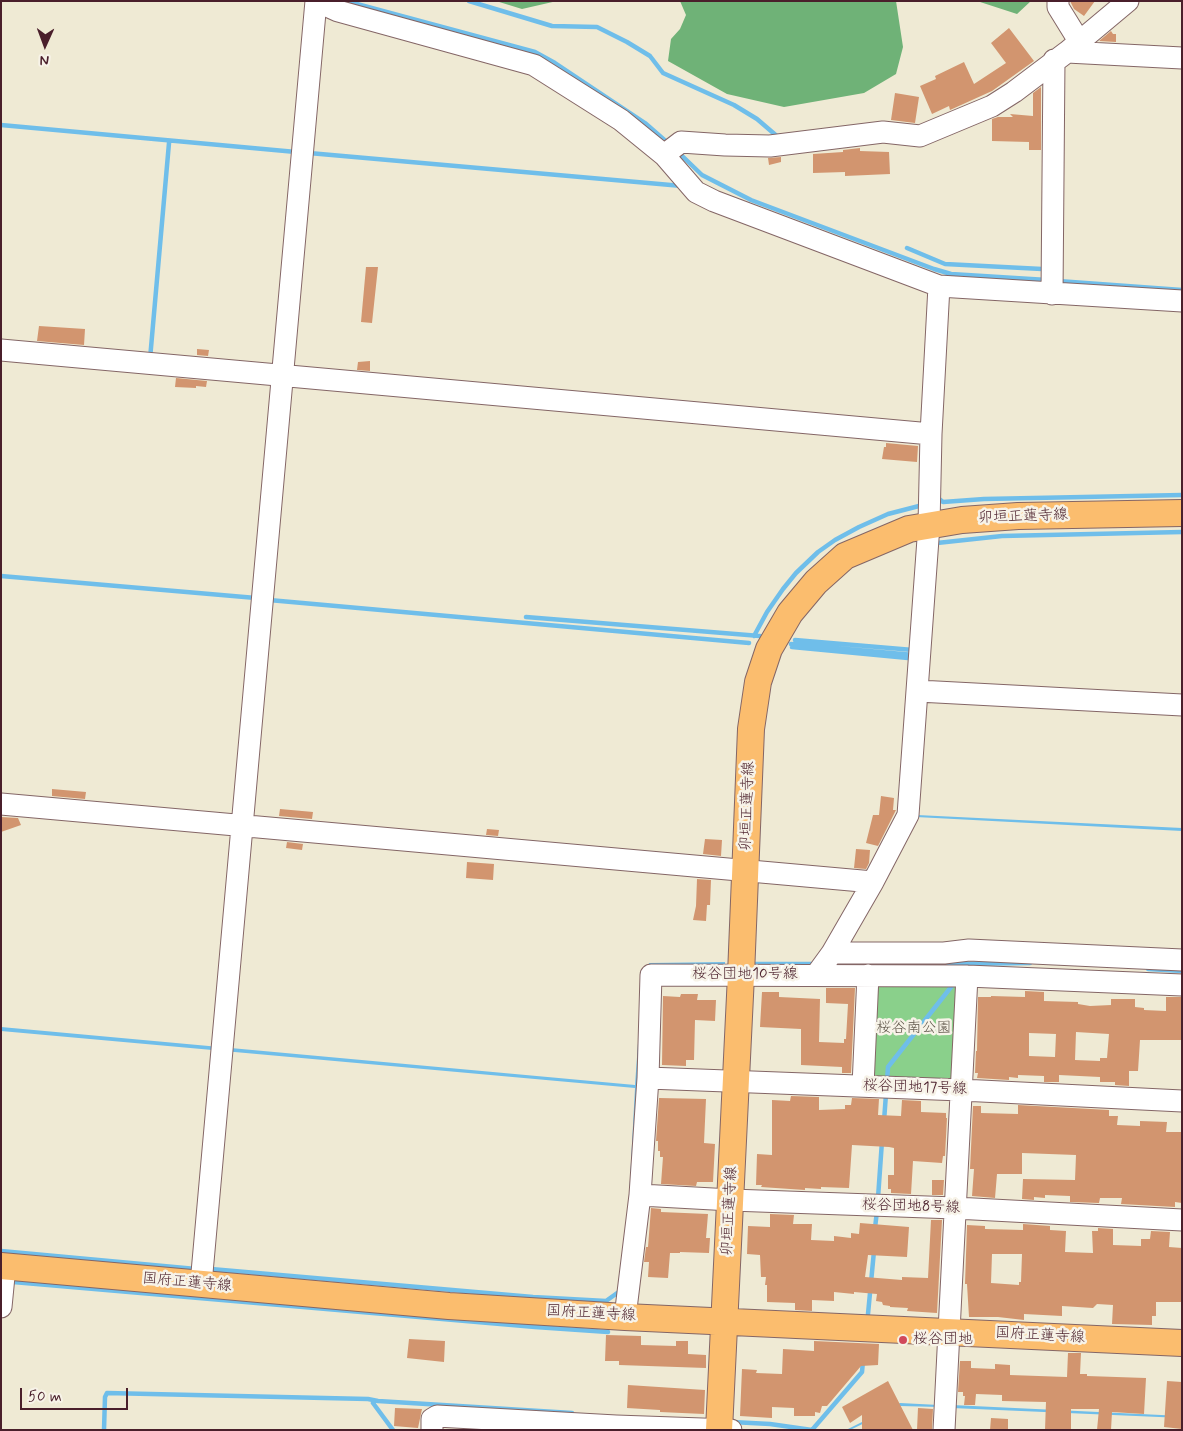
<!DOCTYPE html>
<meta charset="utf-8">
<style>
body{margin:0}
#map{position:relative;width:1183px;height:1431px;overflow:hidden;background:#efead4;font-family:Mynerve,sans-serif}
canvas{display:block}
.frame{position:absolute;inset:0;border:2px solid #4a1f2b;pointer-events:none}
.north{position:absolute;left:20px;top:20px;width:50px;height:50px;-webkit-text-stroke:4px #f7f3e8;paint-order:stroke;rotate:182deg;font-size:14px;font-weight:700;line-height:20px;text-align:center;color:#4a1f2b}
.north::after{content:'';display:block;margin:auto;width:18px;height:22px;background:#4a1f2b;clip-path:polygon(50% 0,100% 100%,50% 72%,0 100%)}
.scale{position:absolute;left:20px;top:1388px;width:108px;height:22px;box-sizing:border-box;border:2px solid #4a1f2b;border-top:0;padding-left:6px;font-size:15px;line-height:18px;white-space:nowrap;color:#4a1f2b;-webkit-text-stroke:4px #f7f3e8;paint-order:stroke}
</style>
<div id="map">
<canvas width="1183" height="1431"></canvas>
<div class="frame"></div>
<div class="north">N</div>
<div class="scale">50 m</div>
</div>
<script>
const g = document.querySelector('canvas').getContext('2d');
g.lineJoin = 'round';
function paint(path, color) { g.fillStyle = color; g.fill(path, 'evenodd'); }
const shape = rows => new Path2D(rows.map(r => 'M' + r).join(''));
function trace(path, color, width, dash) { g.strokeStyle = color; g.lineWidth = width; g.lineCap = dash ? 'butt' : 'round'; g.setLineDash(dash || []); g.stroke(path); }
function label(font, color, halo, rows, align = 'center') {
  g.font = font + ' Mynerve,"Klee One",sans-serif'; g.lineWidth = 5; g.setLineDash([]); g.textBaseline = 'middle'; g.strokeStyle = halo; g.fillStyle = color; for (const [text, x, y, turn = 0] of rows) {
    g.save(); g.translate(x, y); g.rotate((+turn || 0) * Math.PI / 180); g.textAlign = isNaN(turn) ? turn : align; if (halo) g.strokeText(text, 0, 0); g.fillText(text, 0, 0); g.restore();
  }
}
paint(shape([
 [872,982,958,982,954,1075,948,1081,868,1076]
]), '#8ad08b');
paint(shape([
 [496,1,557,1,522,9],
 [680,1,896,1,903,47,896,74,864,93,784,107,727,94,668,61,671,39,680,29,686,15],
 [977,1,1031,1,1017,14]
]), '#6fb277');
paint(shape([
 [917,815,1182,828,1182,831,916,817],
 [725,962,725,968,649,969,649,963],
 [642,987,645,987,629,1199,635,1088,1,1031,1,1027,635,1085],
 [900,1403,939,1405,939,1407,900,1406,850,1430,846,1430],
 [952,1405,1182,1416,1182,1418,952,1408]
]), '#6fbeea');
trace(shape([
 [346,1,535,52,555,63,645,123,669,144],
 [469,1,552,26,597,27,627,42,650,56,663,73,734,105,757,119,778,137],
 [1,125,296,152],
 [677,151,702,175,751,200,934,269,951,274,1047,280],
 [309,153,682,186],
 [907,248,945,264,1042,269],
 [1058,281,1182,290],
 [150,359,169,143],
 [938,498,943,502,984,499,1182,495],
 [937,543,1002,536,1182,532],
 [1,576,256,598],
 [269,600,749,643],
 [526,617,760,636],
 [754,636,767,612,783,589,796,573,818,552,835,540,859,527,888,514,919,506],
 [795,640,913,650],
 [791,644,914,655],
 [792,647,908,658],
 [751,964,815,964],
 [865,965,1030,963],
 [1148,969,1182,971],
 [887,1081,888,1067,955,982],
 [884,1121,886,1094],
 [878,1198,882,1141],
 [875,1228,877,1211],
 [1,1251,196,1269],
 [211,1269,533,1297,606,1301,620,1291,620,1288],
 [13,1282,535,1327,608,1332],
 [868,1314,874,1251],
 [373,1403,393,1430],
 [732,1422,770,1424,812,1430,862,1372,863,1361],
 [104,1430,105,1397,107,1393,368,1399,378,1401,572,1413]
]), '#6fbeea', 4.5);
paint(shape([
 [1070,1,1095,1,1084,16,1074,9],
 [1009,28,1034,61,992,91,950,110,949,106,932,114,920,86,936,79,935,76,964,62,974,84,1006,63,991,43],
 [1111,31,1113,34,1116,34,1116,42,1099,41],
 [1041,87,1041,150,1029,150,1029,142,992,141,992,119,998,117,1013,117,1010,114,1033,116,1033,93],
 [895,93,919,97,915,123,891,120],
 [860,148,860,151,889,152,890,174,845,176,845,172,813,173,813,154,843,152,843,150],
 [781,157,781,162,769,165,768,158],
 [366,267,378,267,372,323,361,322],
 [39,326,85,329,84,345,37,341],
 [197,349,209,350,208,356,197,355],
 [370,361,370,371,357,370,358,362],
 [176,378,207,381,206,387,196,386,196,388,175,387],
 [886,443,918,446,917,462,882,459,884,447,886,447],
 [52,789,86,792,85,799,52,796],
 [881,796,894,798,893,810,896,810,878,846,866,843,873,815,879,815],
 [280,809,313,812,312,819,279,816],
 [1,817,18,818,21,825,1,832],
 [487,829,499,830,498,836,486,835],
 [705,839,722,840,721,856,703,854],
 [287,842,303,844,302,850,286,848],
 [856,849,870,850,869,863,866,869,854,868],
 [467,862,494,864,493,880,466,878],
 [697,879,711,880,710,905,707,905,706,921,693,920,696,906],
 [826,988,855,988,851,1073,842,1073,842,1067,801,1065,801,1029,760,1027,762,992,779,992,779,997,820,999,819,1042,844,1043,844,1039,846,1039,848,1004,826,1003],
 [1025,991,1044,992,1044,1001,1078,1002,1078,1004,1090,1006,1111,1005,1111,999,1135,999,1135,1007,1144,1008,1144,1010,1166,1011,1166,997,1181,997,1182,1040,1140,1040,1138,1071,1129,1071,1129,1086,1115,1085,1115,1082,1100,1082,1100,1077,1059,1075,1059,1082,1044,1082,1044,1076,1018,1075,1018,1078,1009,1077,1009,1080,977,1078,978,1073,975,1073,976,1051,977,1051,978,997,991,997,991,996,1025,997],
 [1076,1032,1109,1034,1107,1058,1100,1058,1100,1061,1075,1060],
 [1029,1033,1056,1034,1055,1057,1029,1056],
 [681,994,698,994,697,1000,716,1000,715,1021,695,1020,694,1060,686,1060,686,1066,662,1065,663,996,680,997],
 [791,1096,819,1097,819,1110,845,1109,845,1105,851,1105,852,1098,879,1099,878,1115,901,1116,902,1100,921,1101,921,1112,946,1113,946,1118,947,1118,945,1156,943,1156,942,1163,913,1161,911,1194,891,1193,891,1189,888,1189,888,1175,894,1175,894,1148,889,1147,852,1145,849,1188,821,1187,821,1189,805,1188,805,1190,761,1187,762,1185,756,1185,757,1154,772,1155,772,1100,790,1101],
 [659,1098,706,1099,704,1143,715,1144,713,1182,697,1182,696,1186,661,1184,663,1157,660,1157,660,1151,658,1151,658,1141,656,1141],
 [1018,1105,1109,1110,1109,1116,1118,1116,1117,1125,1140,1126,1140,1121,1167,1122,1166,1132,1182,1132,1182,1203,1175,1202,1175,1207,1121,1204,1122,1198,1100,1198,1099,1203,1070,1202,1070,1196,1045,1195,1045,1198,1034,1197,1034,1200,1022,1199,1023,1179,1075,1180,1076,1155,1022,1153,1022,1174,997,1174,995,1198,972,1196,974,1169,970,1169,973,1106,981,1106,981,1113,1018,1114],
 [932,1180,944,1180,943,1195,932,1195],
 [651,1208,661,1209,661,1212,708,1214,706,1238,710,1238,709,1253,680,1252,680,1253,670,1253,668,1278,648,1277,649,1262,644,1262,646,1247,648,1247],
 [770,1214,794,1215,793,1224,812,1224,811,1240,834,1241,834,1236,851,1238,851,1233,859,1234,860,1223,909,1227,907,1257,868,1255,865,1277,902,1280,902,1277,928,1278,931,1220,942,1220,937,1313,907,1311,908,1308,890,1307,890,1306,883,1305,882,1302,876,1301,877,1294,854,1292,854,1294,834,1292,834,1301,812,1300,812,1311,795,1310,795,1303,767,1302,767,1285,765,1285,766,1277,761,1277,760,1255,747,1254,748,1226,770,1227],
 [1023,1224,1050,1226,1050,1230,1066,1231,1065,1252,1093,1253,1092,1231,1098,1231,1098,1228,1113,1229,1113,1245,1141,1246,1141,1239,1150,1239,1151,1231,1170,1232,1169,1247,1182,1248,1181,1302,1156,1302,1156,1316,1152,1316,1152,1325,1112,1324,1113,1305,1097,1304,1093,1308,1062,1306,1062,1316,1024,1314,1024,1320,998,1317,969,1317,967,1284,965,1284,967,1225,985,1226,985,1229,1023,1230],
 [992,1254,1022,1254,1021,1282,1019,1282,1019,1285,991,1283],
 [606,1335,641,1336,641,1345,676,1346,676,1341,688,1341,688,1354,706,1355,706,1368,619,1365,619,1361,605,1361],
 [409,1339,445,1341,444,1362,407,1358],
 [814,1341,879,1344,878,1365,861,1366,827,1406,822,1406,820,1413,815,1412,815,1416,794,1416,794,1408,772,1407,772,1418,740,1416,742,1369,757,1370,756,1373,782,1374,783,1349,814,1351],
 [1068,1353,1081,1353,1080,1374,1087,1374,1087,1376,1146,1378,1144,1414,1112,1412,1111,1430,1097,1430,1099,1409,1071,1409,1071,1430,1045,1430,1046,1402,1002,1401,1002,1395,976,1394,975,1405,964,1405,965,1396,963,1396,963,1392,958,1392,960,1361,971,1361,971,1368,995,1369,995,1364,1010,1365,1010,1375,1067,1377],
 [888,1381,913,1430,862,1430,862,1415,850,1423,842,1407],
 [1167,1381,1182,1382,1182,1429,1164,1427],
 [628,1385,705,1390,704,1414,660,1412,660,1410,627,1408],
 [395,1408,422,1409,418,1428,394,1426],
 [918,1408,933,1409,932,1430,917,1430],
 [991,1418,1008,1419,1008,1430,990,1430]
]), '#d2956f');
const minor = shape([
 [1058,1,1058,7,1079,41],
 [1067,52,1182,58],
 [664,155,681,142,725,145,770,146,883,132,920,136,992,106,1014,92,1067,52,1128,1],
 [1052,294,1054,60],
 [1,350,931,434],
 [918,691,1182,705],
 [1,804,873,882],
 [832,953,944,953,969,950,1182,960],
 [816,975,832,953,873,882,908,815,929,525,931,434,939,286],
 [648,1078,961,1090,1182,1101],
 [863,1086,868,975],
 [640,1195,731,1200,955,1208,1182,1220],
 [201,1284,316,1,338,11,534,65,621,120,664,155,696,192,714,201,939,286,1182,301],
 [1,1307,5,1266],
 [625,1317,640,1195,648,1078,651,975,967,976,1182,985],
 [432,1430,432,1419,437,1416,616,1426,731,1430],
 [944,1430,967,976]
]);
const major = shape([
 [1,1266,449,1306,625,1317,1182,1343],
 [719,1430,741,975,751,729,758,682,769,649,790,613,816,582,845,556,909,529,962,520,1018,516,1182,513]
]);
trace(minor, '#846666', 23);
trace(major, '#846666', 28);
trace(minor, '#fff', 21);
trace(major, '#fbbd6e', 26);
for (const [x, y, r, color] of [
 [903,1340,5,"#d1495b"]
]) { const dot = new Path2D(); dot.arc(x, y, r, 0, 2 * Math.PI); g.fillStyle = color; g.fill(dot); trace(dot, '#f7f3e8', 2); }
label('15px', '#4a1f2b', '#f7f3e8', [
 ["卯垣正蓮寺線",1023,517,-2],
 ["卯垣正蓮寺線",748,806,-88],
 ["桜谷団地10号線",745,975],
 ["桜谷団地17号線",915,1088,2],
 ["桜谷団地8号線",911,1207,2],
 ["卯垣正蓮寺線",730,1211,-87],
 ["国府正蓮寺線",187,1283,5],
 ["国府正蓮寺線",591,1314,3],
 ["国府正蓮寺線",1040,1336,3]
]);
label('15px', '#5d5448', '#f7f3e8', [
 ["桜谷南公園",914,1029]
]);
label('15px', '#4a1f2b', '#f7f3e8', [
 ["桜谷団地",913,1340]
], 'left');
</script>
